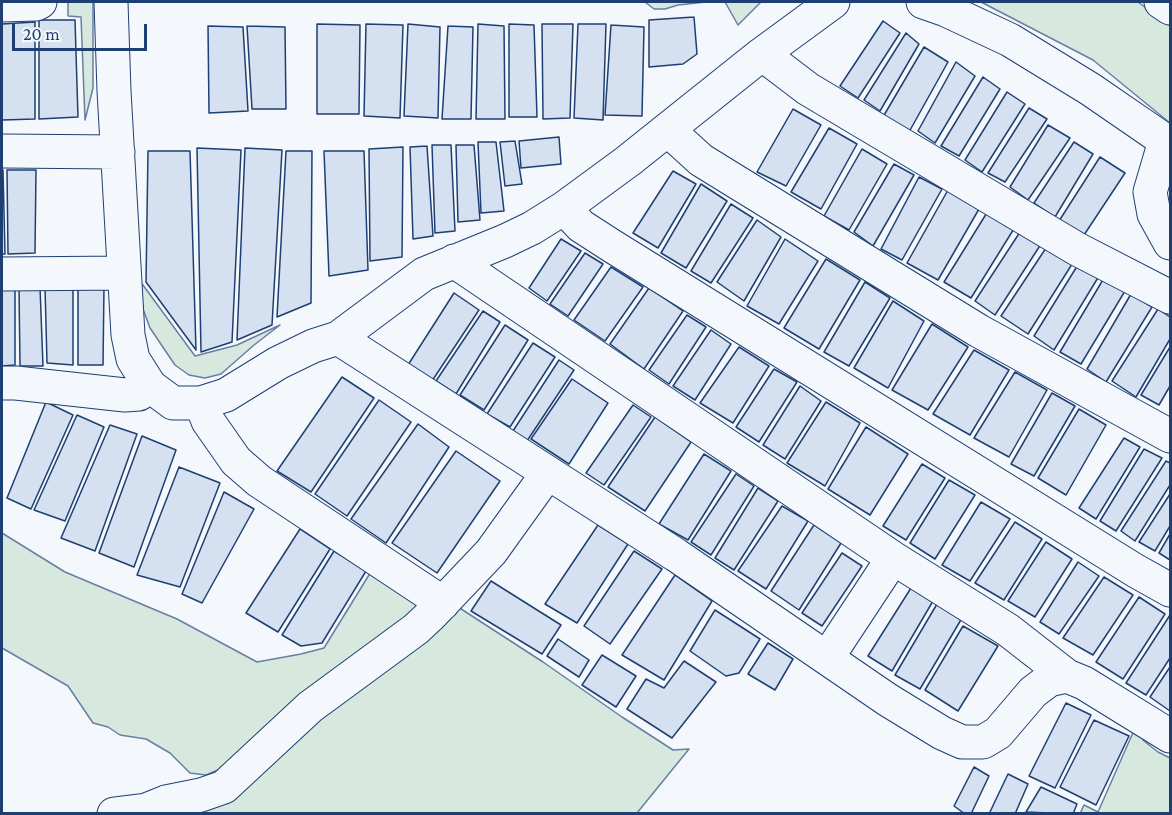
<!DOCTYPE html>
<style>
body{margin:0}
#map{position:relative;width:1172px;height:815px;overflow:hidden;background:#f4f7fb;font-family:"Crimson Pro",serif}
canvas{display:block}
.frame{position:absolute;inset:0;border:3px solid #1d3f73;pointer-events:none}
.scale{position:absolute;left:12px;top:24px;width:135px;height:27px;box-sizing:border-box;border:3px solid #1d3f73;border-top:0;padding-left:8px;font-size:18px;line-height:21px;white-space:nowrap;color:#1d3f73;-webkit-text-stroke:4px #f4f7fb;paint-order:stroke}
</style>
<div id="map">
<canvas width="1172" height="815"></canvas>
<div class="frame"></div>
<div class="scale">20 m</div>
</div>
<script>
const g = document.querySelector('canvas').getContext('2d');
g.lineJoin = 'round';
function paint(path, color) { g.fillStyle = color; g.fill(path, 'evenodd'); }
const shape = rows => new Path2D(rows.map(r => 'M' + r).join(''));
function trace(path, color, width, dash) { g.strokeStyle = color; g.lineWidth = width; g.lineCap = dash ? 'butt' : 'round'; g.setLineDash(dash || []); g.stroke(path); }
const green = shape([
 [68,2,93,2,93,88,85,120,81,17,68,16,68,2],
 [645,2,706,2,678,5,665,9,654,9,645,2],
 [725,2,724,2,761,2,738,25,725,2],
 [981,2,1138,2,1170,26,1170,123,1093,60,981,2],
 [140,281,195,356,237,345,280,325,254,345,221,374,205,378,189,375,175,365,150,328,143,309,140,281],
 [2,533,65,572,177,619,257,662,301,654,324,648,372,570,421,604,218,770,206,775,190,773,170,753,146,739,120,735,108,727,93,723,68,686,2,648,2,533],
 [455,605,543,662,622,717,673,750,689,749,637,813,174,814,260,767,455,605],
 [1135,728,1144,741,1158,752,1170,758,1170,813,1080,814,1084,805,1098,812,1135,728]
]);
paint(green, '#d7e8df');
trace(green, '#687fa3', 1.5);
const building = shape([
 [694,17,697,54,683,64,649,67,649,20,694,17],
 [39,20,75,20,78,117,39,119,39,20],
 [883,21,900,33,858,98,840,86,883,21],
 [35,22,35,119,2,120,2,24,35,22],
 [317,24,360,25,359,114,317,114,317,24],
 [366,24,403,25,400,118,364,116,366,24],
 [408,24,440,27,438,118,404,116,408,24],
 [478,24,504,26,505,119,476,119,478,24],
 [509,24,534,25,537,117,509,117,509,24],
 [542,24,573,24,570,118,543,119,542,24],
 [578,24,606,24,603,120,574,118,578,24],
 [611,25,644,27,642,116,605,115,611,25],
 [208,26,243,27,248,111,209,113,208,26],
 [247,26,285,27,286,109,252,109,247,26],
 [448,26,473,27,471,119,442,119,448,26],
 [906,33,919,44,880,111,864,100,906,33],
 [924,47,948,62,909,132,883,117,924,47],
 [956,62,975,76,935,143,918,131,956,62],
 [983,77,1000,89,959,156,941,146,983,77],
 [1007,92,1025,104,982,172,965,160,1007,92],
 [1029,108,1047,119,1005,182,988,173,1029,108],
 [793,109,821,125,786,186,757,172,793,109],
 [1048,125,1070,138,1028,200,1010,187,1048,125],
 [829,128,857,144,821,209,791,192,829,128],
 [559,137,561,164,521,168,519,141,559,137],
 [515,141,522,184,505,186,500,142,515,141],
 [478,142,496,142,504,211,481,213,478,142],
 [1074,142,1093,154,1055,217,1034,203,1074,142],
 [432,145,451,145,455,231,435,233,432,145],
 [456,145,474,145,480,220,458,222,456,145],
 [427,146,433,236,413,239,410,147,427,146],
 [403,147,402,257,370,261,369,149,403,147],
 [197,148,241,150,232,342,201,352,197,148],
 [245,148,282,150,272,325,237,340,245,148],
 [862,149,887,164,849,230,824,216,862,149],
 [148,151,190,151,196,350,146,282,148,151],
 [286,151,312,151,311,303,277,317,286,151],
 [324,151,364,151,368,270,329,276,324,151],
 [1100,157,1125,173,1084,235,1059,221,1100,157],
 [894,164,914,175,873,246,854,232,894,164],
 [2,170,3,170,5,254,2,254,2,170],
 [7,170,36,170,35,253,8,254,7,170],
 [673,171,696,184,658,248,633,233,673,171],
 [919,177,942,189,902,260,881,249,919,177],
 [701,184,727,201,686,268,661,253,701,184],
 [948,190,979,209,938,280,907,263,948,190],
 [731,204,753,218,711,283,691,271,731,204],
 [988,211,1015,227,971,298,944,282,988,211],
 [757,220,781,237,744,301,717,282,757,220],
 [1022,229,1043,241,995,315,975,301,1022,229],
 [561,239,581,251,547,301,529,288,561,239],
 [785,239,818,261,779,324,747,306,785,239],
 [1048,245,1074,261,1028,334,1001,316,1048,245],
 [585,253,603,264,568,316,550,304,585,253],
 [826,259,860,280,819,349,784,328,826,259],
 [1079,263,1099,276,1054,350,1034,336,1079,263],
 [611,267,643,287,605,341,574,320,611,267],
 [1104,278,1125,291,1081,364,1060,352,1104,278],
 [865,282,890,298,849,366,824,352,865,282],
 [40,287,43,366,20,366,19,288,40,287],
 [45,287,73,287,73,365,47,363,45,287],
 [78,287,104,287,103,365,78,365,78,287],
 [649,288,683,311,644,369,610,344,649,288],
 [15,289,15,365,2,366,2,290,15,289],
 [454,293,479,310,432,381,408,365,454,293],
 [1131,294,1152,307,1106,382,1087,369,1131,294],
 [893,301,924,321,888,388,854,368,893,301],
 [1158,309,1170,317,1170,339,1136,397,1112,381,1158,309],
 [483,311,500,322,456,394,436,381,483,311],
 [687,315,706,327,669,384,649,370,687,315],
 [932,324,968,347,928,410,892,390,932,324],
 [505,325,528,340,484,410,460,395,505,325],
 [711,330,731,344,695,400,673,386,711,330],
 [533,343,555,357,510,427,487,414,533,343],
 [739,347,769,366,733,423,700,403,739,347],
 [1170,347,1170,386,1159,405,1141,395,1170,347],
 [974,350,1009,370,970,435,933,414,974,350],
 [559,360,574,370,527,441,513,431,559,360],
 [774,369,797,382,759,442,736,427,774,369],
 [1015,372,1047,390,1009,457,974,438,1015,372],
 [342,377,374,398,311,492,277,471,342,377],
 [572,379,608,403,569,464,531,439,572,379],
 [800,386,821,401,785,459,763,445,800,386],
 [1052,393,1075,406,1034,476,1011,464,1052,393],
 [379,400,411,422,347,516,315,494,379,400],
 [46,402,73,415,31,509,7,498,46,402],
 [826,402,860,423,825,486,787,463,826,402],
 [633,405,651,417,604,485,586,473,633,405],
 [1079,409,1106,425,1066,495,1038,478,1079,409],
 [77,415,104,427,65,521,34,510,77,415],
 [655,417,691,442,645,511,608,487,655,417],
 [418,424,449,447,386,543,351,519,418,424],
 [110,425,137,434,95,551,61,538,110,425],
 [866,427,908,454,870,515,828,489,866,427],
 [142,436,176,450,134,567,99,553,142,436],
 [1124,438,1140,447,1096,519,1079,508,1124,438],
 [1144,449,1162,458,1116,531,1100,521,1144,449],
 [456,451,500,481,437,573,392,543,456,451],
 [704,454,731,471,688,540,659,524,704,454],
 [1166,461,1170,463,1170,485,1135,541,1121,531,1166,461],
 [922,464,945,478,906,540,883,526,922,464],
 [179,467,220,483,180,587,137,575,179,467],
 [736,474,754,486,711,555,691,542,736,474],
 [949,480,975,495,935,559,910,543,949,480],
 [758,488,778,501,734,570,715,558,758,488],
 [224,492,254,509,202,603,182,594,224,492],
 [1170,494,1170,526,1155,551,1139,542,1170,494],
 [981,502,1010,519,970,581,942,565,981,502],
 [782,506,808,521,766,589,738,571,782,506],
 [1015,522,1042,539,1004,600,975,583,1015,522],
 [598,525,628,544,577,623,545,604,598,525],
 [814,525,841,543,799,610,771,591,814,525],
 [300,529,330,549,278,632,246,613,300,529],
 [1170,534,1170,560,1159,553,1170,534],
 [1046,542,1072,559,1035,617,1008,601,1046,542],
 [334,551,366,571,322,643,301,646,282,635,334,551],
 [634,551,662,569,610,644,584,626,634,551],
 [842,553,862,566,822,626,802,613,842,553],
 [1078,562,1099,576,1059,634,1040,622,1078,562],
 [675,575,712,601,664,680,622,655,675,575],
 [1104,577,1133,595,1093,655,1063,638,1104,577],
 [491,581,561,625,542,654,471,611,491,581],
 [911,588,933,601,892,671,868,656,911,588],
 [1139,597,1165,614,1123,679,1096,662,1139,597],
 [937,604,962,618,920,689,895,675,937,604],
 [715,610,760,639,739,673,726,676,690,651,715,610],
 [1170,615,1170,658,1146,695,1126,683,1170,615],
 [963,626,998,646,958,711,925,690,963,626],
 [558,639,589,660,579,677,547,656,558,639],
 [768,643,793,659,775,690,748,674,768,643],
 [602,655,636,676,616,707,582,685,602,655],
 [684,661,716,682,672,738,627,709,646,679,664,688,684,661],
 [1170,667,1170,711,1150,697,1170,667],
 [1066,703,1091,715,1055,788,1029,776,1066,703],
 [1094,720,1129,736,1096,805,1060,787,1094,720],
 [974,767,989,776,971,814,965,814,954,806,974,767],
 [1008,774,1028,784,1015,814,989,814,1008,774],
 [1041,787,1077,804,1073,814,1026,812,1041,787]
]);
paint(building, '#d5e0f0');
trace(building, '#1d3f73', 1.5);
const minor = shape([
 [111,2,114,91,128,335,133,359,150,386,173,403,201,403,226,395,278,363,313,346,338,338,424,274,505,241,532,228,564,208,628,161,762,54,833,2],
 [923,2,946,10,1010,40,1090,89,1170,144],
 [2,5,36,4,40,2],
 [762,54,808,89,1077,249,1170,297],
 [668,130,701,160,735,181,979,331,1170,436],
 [1165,141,1150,192,1154,214,1170,243],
 [2,151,118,152],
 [564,208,581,226,612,246,1136,571,1170,590],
 [454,261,893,558,1008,630,1067,676],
 [2,274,124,273],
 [338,338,676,555,888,700,942,733,962,742,983,742,998,733,1033,692,1049,680,1067,676,1084,683,1170,736],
 [2,383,16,383,125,395,139,394,150,386],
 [201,403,208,421,236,461,259,481,443,603],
 [827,658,893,558],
 [114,814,146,810,166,802,201,795,224,787,310,707,416,629,432,614,491,552,547,474]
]);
const highway = shape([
 [1161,2,1170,8]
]);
trace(minor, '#1d3f73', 35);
trace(highway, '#1d3f73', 35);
trace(minor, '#f4f7fb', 33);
trace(highway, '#f4f7fb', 33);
</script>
